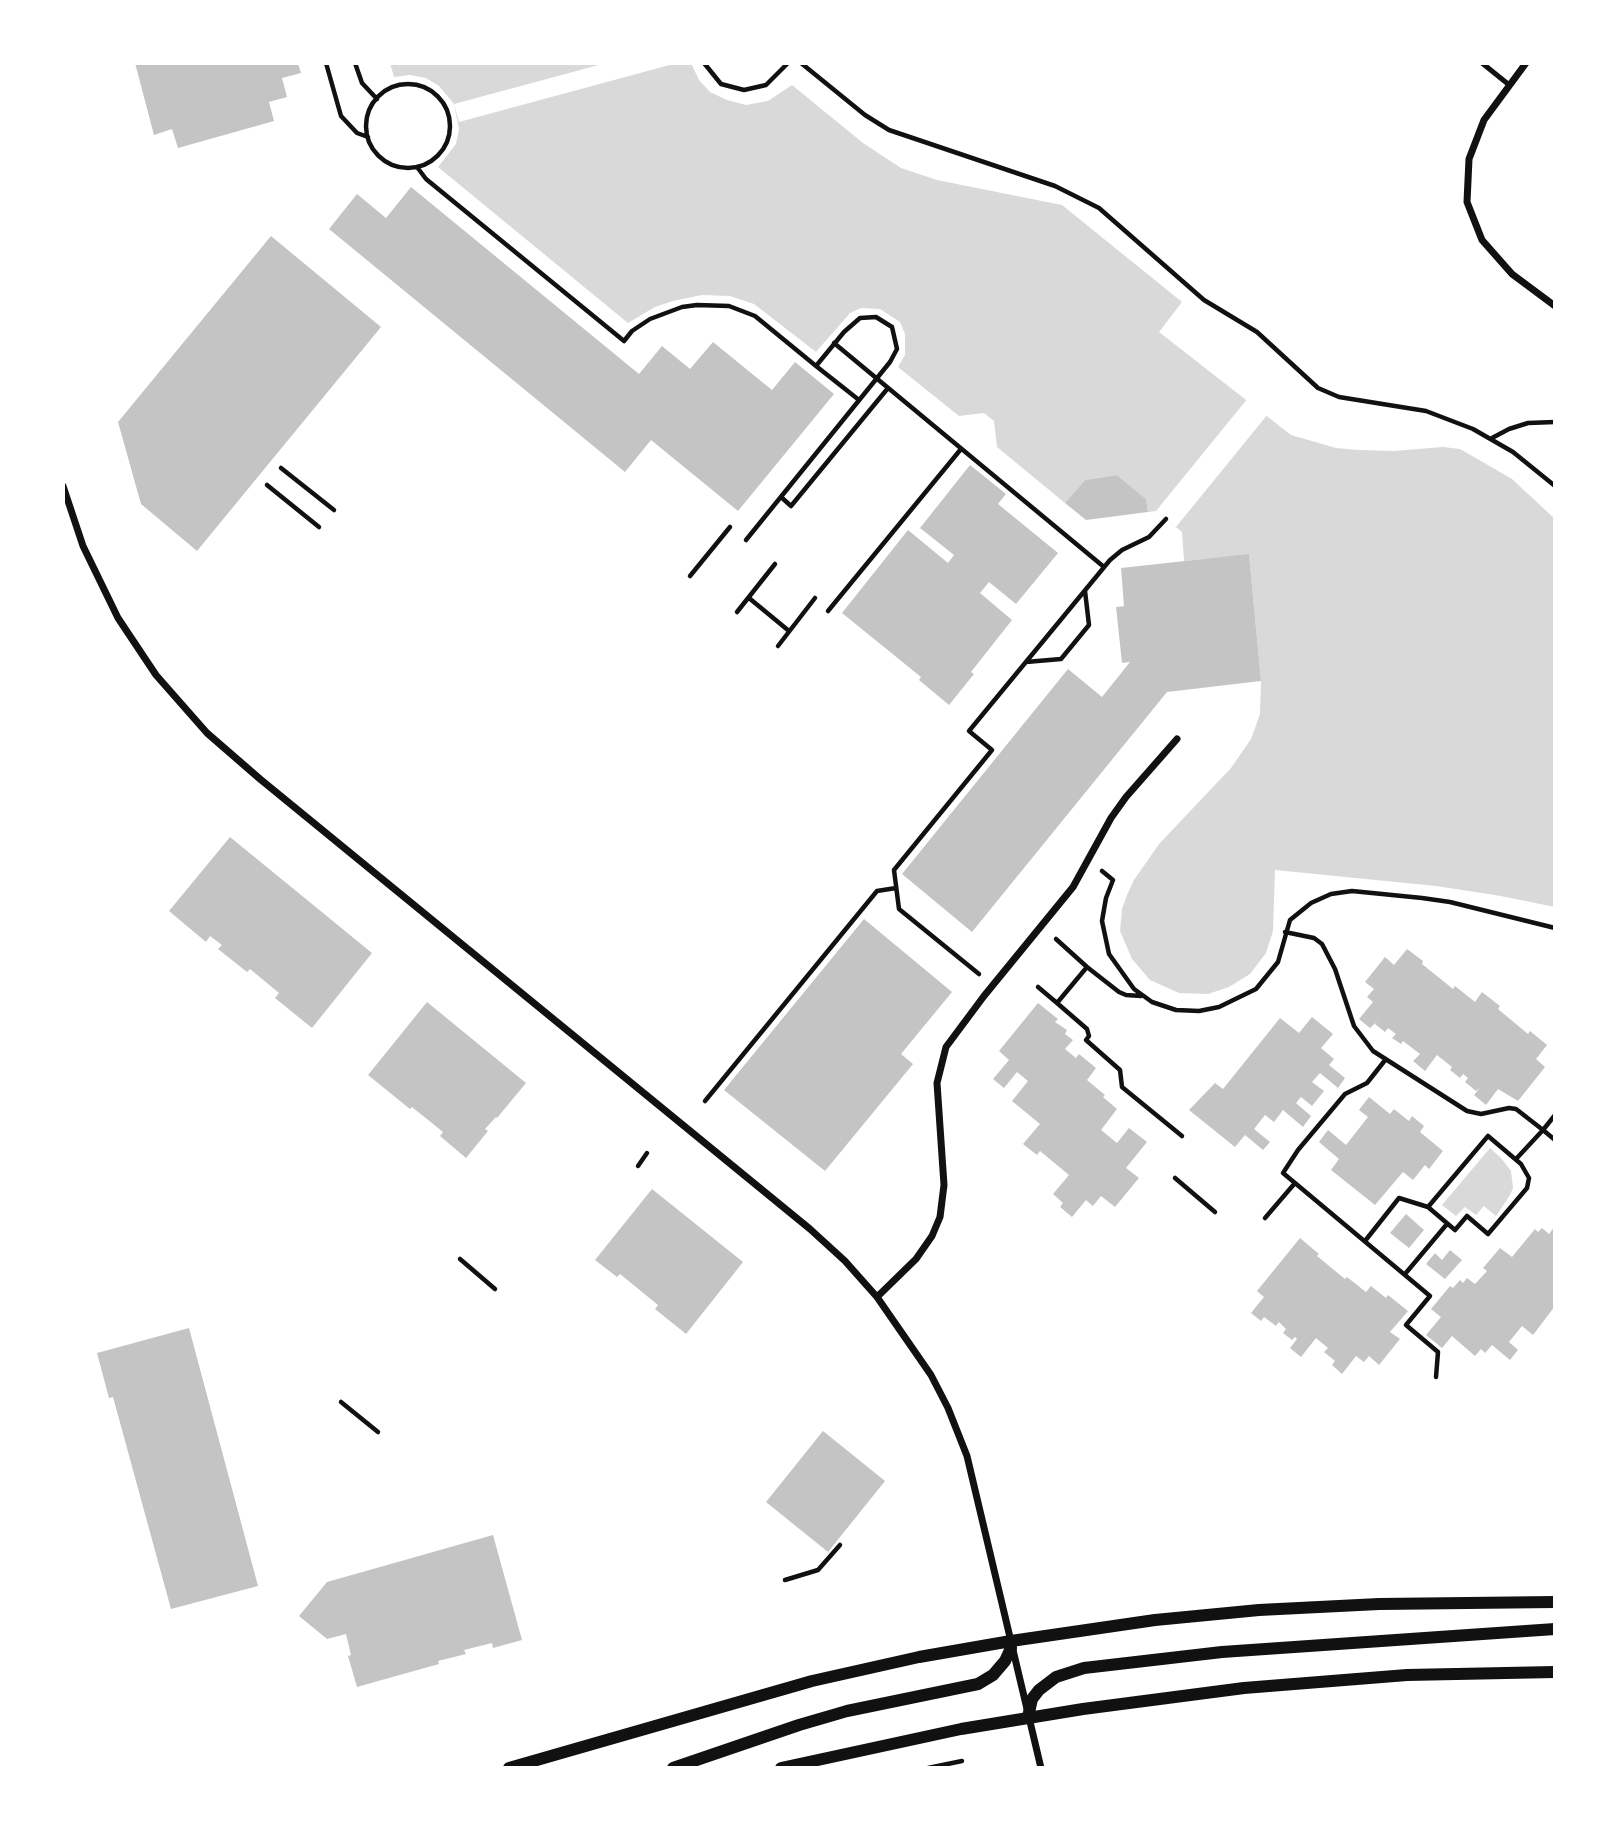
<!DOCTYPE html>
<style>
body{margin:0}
#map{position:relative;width:1618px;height:1831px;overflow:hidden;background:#fff;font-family:Rubik,sans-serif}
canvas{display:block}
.frame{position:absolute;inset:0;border:65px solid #fff;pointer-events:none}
</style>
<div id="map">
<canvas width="1618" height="1831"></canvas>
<div class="frame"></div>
</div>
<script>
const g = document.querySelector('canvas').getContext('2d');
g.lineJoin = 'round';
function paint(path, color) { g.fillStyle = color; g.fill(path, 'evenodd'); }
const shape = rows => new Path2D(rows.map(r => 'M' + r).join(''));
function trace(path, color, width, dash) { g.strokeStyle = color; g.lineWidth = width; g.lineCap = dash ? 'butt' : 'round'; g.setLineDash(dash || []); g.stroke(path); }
paint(shape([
 [390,63,691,63,699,80,710,92,727,100,746,105,768,101,792,85,863,143,901,168,937,180,1062,205,1182,302,1159,332,1291,435,1336,448,1359,450,1394,451,1443,447,1460,449,1512,479,1555,519,1555,907,1501,896,1436,886,1275,870,1273,931,1266,953,1250,974,1229,987,1208,994,1179,993,1150,980,1132,959,1120,931,1122,909,1127,895,1134,880,1159,844,1231,768,1251,739,1260,714,1261,681,1249,555,1184,561,1182,532,1156,511,1148,512,1146,499,1117,475,1085,480,1065,503,997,447,994,421,984,413,959,416,898,367,905,355,905,334,900,322,880,309,861,308,850,313,816,352,754,304,730,296,702,295,673,301,655,307,628,323,438,167,456,144,459,129,454,104,439,86,426,78,410,75,394,77],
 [1490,1148,1501,1158,1511,1171,1513,1188,1510,1195,1496,1216,1484,1206,1476,1215,1465,1207,1456,1216,1442,1205]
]), '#d9d9d9');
paint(shape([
 [606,63,677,63,459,122,454,104],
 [1248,398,1268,414,1176,527,1156,511]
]), '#fff');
paint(shape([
 [135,63,298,63,301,73,282,78,287,97,269,102,274,121,178,148,172,129,154,135],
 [411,187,639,374,662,346,690,369,713,342,772,390,795,362,834,394,738,511,651,440,625,472,329,229,357,194,386,218],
 [271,236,381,327,197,551,141,504,118,422],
 [970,465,1006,494,998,504,1058,553,1016,604,989,582,980,593,1012,620,971,672,974,674,949,705,919,680,921,677,842,613,908,530,948,563,954,555,920,528],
 [1117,475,1146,499,1148,512,1086,520,1065,503,1085,480],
 [1249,554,1261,681,1167,692,972,932,902,874,1068,669,1102,697,1130,662,1122,663,1116,607,1124,606,1121,568],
 [230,837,372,953,312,1028,275,998,279,993,250,969,247,972,218,949,222,945,210,936,206,942,169,911],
 [864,919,952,992,901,1054,913,1064,825,1171,724,1090],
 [1407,949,1423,961,1422,964,1453,989,1455,986,1475,1002,1482,992,1500,1006,1498,1009,1528,1034,1530,1031,1547,1045,1536,1059,1545,1067,1518,1101,1498,1089,1486,1105,1474,1095,1480,1088,1476,1091,1465,1082,1468,1078,1463,1074,1460,1078,1450,1070,1452,1067,1437,1055,1425,1071,1413,1061,1420,1054,1403,1041,1401,1044,1392,1038,1396,1034,1388,1028,1385,1032,1375,1024,1379,1020,1370,1028,1359,1019,1373,1002,1367,997,1374,989,1365,982,1385,957,1394,965],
 [427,1002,526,1083,497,1118,496,1117,485,1129,488,1131,466,1158,440,1136,443,1132,412,1107,410,1109,368,1075],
 [1038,1003,1058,1019,1055,1022,1067,1030,1065,1034,1073,1040,1065,1049,1076,1058,1079,1054,1096,1068,1087,1080,1105,1095,1103,1097,1117,1109,1101,1130,1117,1143,1129,1128,1147,1142,1126,1168,1139,1178,1115,1207,1101,1196,1093,1206,1086,1200,1072,1217,1060,1207,1063,1203,1053,1194,1069,1175,1040,1151,1037,1155,1023,1144,1040,1124,1012,1101,1028,1081,1017,1072,1004,1088,993,1079,1009,1060,999,1051],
 [1312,1017,1333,1034,1321,1048,1334,1059,1329,1065,1345,1078,1338,1088,1320,1073,1312,1082,1324,1091,1312,1106,1301,1097,1296,1103,1311,1116,1303,1127,1283,1110,1274,1122,1265,1115,1254,1129,1270,1142,1263,1150,1245,1135,1235,1147,1189,1110,1215,1083,1223,1089,1280,1018,1299,1033],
 [1369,1097,1390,1114,1394,1109,1409,1121,1412,1116,1424,1126,1420,1132,1443,1151,1429,1169,1425,1165,1413,1180,1403,1172,1375,1205,1331,1170,1339,1159,1319,1142,1328,1130,1346,1145,1368,1117,1359,1110],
 [652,1189,743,1262,686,1334,655,1309,658,1305,620,1274,617,1277,595,1260],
 [1406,1214,1424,1230,1409,1248,1390,1233],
 [1555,1226,1555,1306,1533,1335,1522,1326,1509,1342,1518,1350,1510,1360,1492,1345,1485,1353,1481,1349,1475,1356,1452,1336,1442,1348,1426,1335,1441,1317,1431,1309,1450,1286,1453,1288,1460,1280,1463,1283,1467,1278,1475,1284,1487,1271,1483,1268,1500,1248,1512,1257,1535,1229,1538,1232,1542,1228,1549,1234],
 [1300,1238,1319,1254,1317,1256,1345,1279,1347,1277,1366,1292,1371,1286,1386,1298,1388,1295,1408,1311,1390,1332,1400,1339,1379,1365,1369,1356,1364,1362,1356,1356,1342,1374,1332,1365,1335,1361,1324,1352,1328,1348,1316,1338,1301,1357,1290,1348,1297,1339,1295,1337,1292,1340,1283,1333,1286,1329,1279,1322,1276,1326,1264,1317,1261,1321,1251,1313,1264,1297,1257,1291],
 [1450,1250,1462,1260,1445,1279,1426,1264,1435,1253,1442,1260],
 [189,1328,258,1586,171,1609,113,1397,109,1398,97,1353],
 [823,1431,885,1481,828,1552,766,1502],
 [493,1535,522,1640,493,1648,492,1643,464,1650,466,1654,438,1661,439,1664,357,1687,348,1656,351,1655,346,1634,327,1639,299,1616,327,1582]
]), '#c4c4c4');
trace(shape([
 [326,63,341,116,357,133,368,137],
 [355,63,362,83,377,99],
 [704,63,721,84,744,90,766,85,788,63],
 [801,63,865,115,889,130,1055,186,1099,208,1204,300,1257,332,1318,388,1339,397,1426,411,1473,429,1513,452,1555,486],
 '366 126a42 42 0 1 1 84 0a42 42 0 1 1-84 0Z',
 [417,167,426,179,624,341,632,331,650,319,682,307,697,305,729,306,755,316,816,366,844,332,860,318,876,317,892,327,897,349,890,362,746,540],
 [834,343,1104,567],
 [816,366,859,400],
 [1492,438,1509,429,1528,423,1555,422],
 [281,468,334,510],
 [267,485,319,527],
 [781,497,791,506,888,388],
 [690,576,730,527],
 [749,598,789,631],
 [828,611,961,449],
 [737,612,775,564],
 [778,646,815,598],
 [1026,662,1061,659,1089,625,1085,591],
 [1102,871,1113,880,1106,898,1102,921,1109,954,1134,989,1152,1002,1176,1010,1199,1011,1219,1007,1256,989,1278,962,1290,920,1311,903,1331,894,1352,891,1422,898,1450,902,1555,928],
 [1285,932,1314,938,1322,944,1335,969,1354,1026,1373,1051,1467,1111,1481,1114,1509,1108,1516,1109,1543,1130,1516,1159],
 [1056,939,1087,967],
 [979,974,899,909,894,870,992,750,969,731,1110,560,1122,550,1149,537,1166,519],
 [1038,987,1057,1003,1087,967,1119,992,1126,995,1141,996],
 [1057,1003,1087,1029,1089,1036,1086,1040,1120,1070,1122,1087,1182,1136],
 [705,1101,877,891,896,888],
 [1555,1115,1543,1130,1555,1140],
 [1488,1136,1521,1164,1529,1178,1527,1188,1488,1234,1467,1216,1455,1230,1428,1207,1488,1136],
 [638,1166,647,1153],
 [1175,1178,1215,1212],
 [1295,1183,1283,1173,1298,1150,1345,1094,1367,1083,1386,1059],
 [1265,1218,1295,1183,1430,1296,1406,1325,1438,1352,1436,1377],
 [1365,1241,1399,1198,1428,1207],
 [460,1259,495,1289],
 [1405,1274,1447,1224],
 [341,1402,378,1432],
 [785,1580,818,1570,840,1545],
 [928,1768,962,1761]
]), '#111', 4.5);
trace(shape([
 [1482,63,1508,84]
]), '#111', 5);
trace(shape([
 [1526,63,1484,120,1469,159,1467,202,1482,240,1512,274,1555,306],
 [63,486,83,546,118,618,156,675,207,733,260,779,810,1229,845,1261,877,1297,931,1375,948,1408,967,1456,1041,1768],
 [877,1297,916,1259,932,1236,940,1217,944,1185,937,1083,946,1047,984,996,1073,887,1111,818,1126,797,1177,739]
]), '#111', 7);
trace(shape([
 [1028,1717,1032,1699,1039,1690,1056,1677,1084,1668,1222,1652,1555,1629],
 [509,1768,812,1681,919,1657,1011,1641,1155,1620,1259,1610,1379,1604,1555,1602],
 [673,1768,799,1725,847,1711,978,1684,993,1675,1005,1661,1011,1648,1011,1641],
 [781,1768,961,1729,1083,1709,1244,1688,1407,1675,1555,1672]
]), '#111', 12);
</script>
